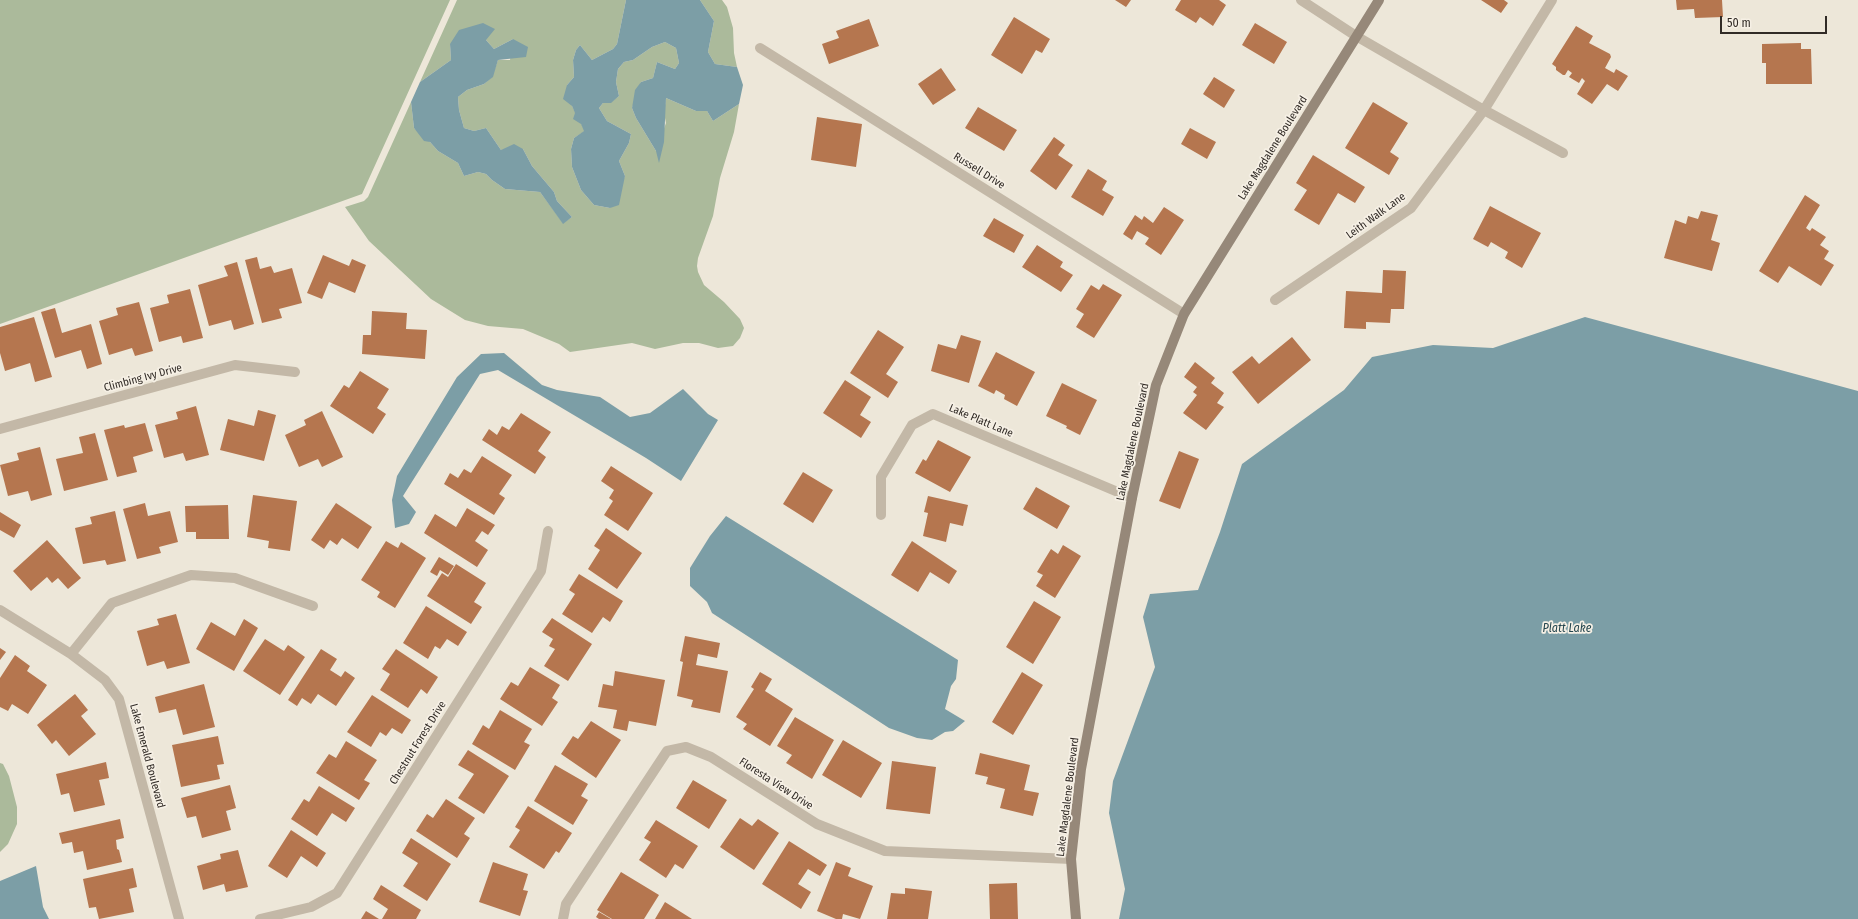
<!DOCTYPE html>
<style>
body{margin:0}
#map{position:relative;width:1858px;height:919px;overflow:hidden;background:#ede7d9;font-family:"Fira Sans Condensed",sans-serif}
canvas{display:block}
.scale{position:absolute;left:1720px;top:16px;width:107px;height:18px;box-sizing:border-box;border:2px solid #312b26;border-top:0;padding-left:5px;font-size:12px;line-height:14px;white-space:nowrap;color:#312b26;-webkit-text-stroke:3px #f6f0e5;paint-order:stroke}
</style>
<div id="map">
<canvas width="1858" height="919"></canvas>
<div class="scale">50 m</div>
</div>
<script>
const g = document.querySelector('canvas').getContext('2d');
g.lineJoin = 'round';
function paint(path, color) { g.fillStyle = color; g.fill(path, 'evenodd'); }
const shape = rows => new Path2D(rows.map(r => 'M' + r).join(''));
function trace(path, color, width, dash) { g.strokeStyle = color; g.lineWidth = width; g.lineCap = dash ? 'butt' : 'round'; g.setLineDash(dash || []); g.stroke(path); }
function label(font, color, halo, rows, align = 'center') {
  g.font = font + ' "Fira Sans Condensed",sans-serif'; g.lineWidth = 3.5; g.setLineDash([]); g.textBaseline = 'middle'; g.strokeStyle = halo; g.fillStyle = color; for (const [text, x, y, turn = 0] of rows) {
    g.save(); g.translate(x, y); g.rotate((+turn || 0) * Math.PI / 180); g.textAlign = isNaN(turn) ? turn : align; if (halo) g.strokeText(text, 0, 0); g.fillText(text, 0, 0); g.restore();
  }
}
paint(shape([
 [0,0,450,0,362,194,0,324],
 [457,0,626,0,617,44,613,49,592,60,580,45,576,50,573,60,574,77,567,85,572,106,585,131,574,138,571,149,572,167,581,190,594,205,610,208,625,176,619,161,629,143,631,134,607,121,599,108,603,103,611,102,619,96,616,82,618,69,624,62,633,60,652,47,665,42,676,48,679,63,675,69,657,62,653,78,641,82,632,108,636,118,656,151,666,123,664,113,666,98,696,111,707,111,713,121,739,104,734,132,720,178,713,216,698,258,697,266,698,272,704,285,724,302,740,319,744,328,740,338,733,346,718,348,699,343,683,343,655,349,632,343,570,352,559,344,523,329,488,326,465,320,431,299,369,241,345,207,364,201,368,197,411,102,414,128,430,142,438,151,458,163,464,176,478,172,486,174,492,180,505,189,540,192,563,223,572,217,557,201,554,192,532,166,523,149,501,150,486,128,474,131,464,128,459,110,458,97,467,90,484,84,492,77,498,60,510,60,513,39,494,49,486,40,450,44,451,60,420,82],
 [700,0,722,0,727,7,733,28,734,53,737,67,715,64,708,52,714,21],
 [0,763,3,764,9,776,17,807,17,824,8,844,0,852]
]), '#abba9b');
paint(shape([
 [626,0,700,0,714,21,708,52,715,64,737,67,743,85,739,104,713,121,707,111,696,111,666,98,664,142,659,163,656,151,636,118,632,108,635,90,641,82,653,78,657,62,675,69,679,63,676,48,665,42,652,47,633,60,624,62,618,69,616,82,619,96,611,103,603,103,599,108,607,121,631,134,629,143,619,161,625,176,619,205,610,208,594,205,581,190,572,167,571,149,574,138,584,131,581,124,573,119,575,113,572,106,563,99,567,85,574,77,573,60,576,50,580,45,592,60,613,49,617,44],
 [483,23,495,29,486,40,494,49,513,39,528,47,526,57,498,60,493,77,484,84,467,90,458,97,459,110,464,128,474,131,486,128,501,150,514,144,523,149,532,166,554,192,557,201,572,217,563,224,540,192,505,189,492,180,486,174,478,172,464,176,458,163,438,151,430,142,424,141,414,128,411,102,420,82,451,60,450,44,459,30],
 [1585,317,1858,391,1858,919,1119,919,1125,889,1109,813,1113,781,1155,667,1143,617,1150,594,1198,590,1220,532,1242,464,1344,390,1372,357,1433,345,1493,348],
 [504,353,542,385,557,390,600,397,630,417,650,413,683,389,708,414,718,420,681,481,646,458,498,370,480,374,403,496,416,512,409,524,395,528,392,500,397,476,457,377,481,354],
 [726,516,958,660,956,679,951,686,945,709,965,721,953,731,945,732,932,740,917,738,889,728,712,613,707,602,690,586,690,568,710,536],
 [36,866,43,907,49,919,0,919,0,881]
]), '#7c9ea6');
paint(shape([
 [1115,0,1131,0,1126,7],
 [1181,0,1219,0,1226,5,1213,26,1200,17,1196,23,1175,10],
 [1481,0,1504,0,1508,3,1501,13],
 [1676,0,1722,0,1723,17,1695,18,1694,9,1677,10],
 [1014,17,1050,39,1042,53,1036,50,1022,74,991,55],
 [869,19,879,46,829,64,822,44,839,38,836,31],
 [1255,23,1287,42,1274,64,1242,45],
 [1576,26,1593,36,1589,43,1610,54,1611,57,1605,68,1614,73,1616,69,1628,76,1618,91,1607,84,1592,104,1577,94,1585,81,1582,78,1579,83,1569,77,1572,73,1568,70,1565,75,1563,75,1556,70,1556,67,1552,64],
 [1801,43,1801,49,1811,49,1812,84,1766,84,1766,63,1762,63,1762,44],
 [941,68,956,90,933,105,918,84],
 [1214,77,1235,90,1224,108,1203,94],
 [1373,102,1408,123,1390,152,1399,158,1389,175,1345,148],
 [978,107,1017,130,1004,151,965,128],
 [817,117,862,124,856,167,811,160],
 [1190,128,1216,142,1207,159,1181,144],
 [1054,137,1065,145,1058,155,1073,165,1056,190,1030,171],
 [1313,155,1365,187,1355,203,1338,193,1319,225,1294,210,1307,190,1296,183],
 [1088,169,1107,181,1102,190,1114,197,1103,216,1071,197],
 [1805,195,1820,205,1806,228,1810,231,1812,228,1826,237,1820,245,1829,251,1824,259,1834,265,1821,286,1789,266,1778,283,1759,271],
 [1490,206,1541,233,1522,268,1505,258,1508,252,1491,242,1488,247,1473,239],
 [1164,207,1184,220,1161,255,1145,244,1149,238,1137,231,1132,240,1123,234,1135,215,1142,220,1144,216,1153,223],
 [1701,211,1718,215,1711,240,1720,243,1712,271,1664,258,1675,220,1686,224,1688,216,1698,219],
 [994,218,1024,235,1014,253,983,236],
 [1037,245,1063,262,1060,267,1073,275,1061,292,1022,267],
 [323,255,349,266,352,259,366,265,355,293,329,282,322,299,307,293],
 [257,257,260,269,271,266,274,273,292,268,302,303,279,309,282,318,262,323,245,260],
 [237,262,254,324,234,330,231,320,209,326,198,285,228,276,224,266],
 [1383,270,1406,271,1404,309,1391,309,1390,323,1366,322,1366,329,1344,328,1346,291,1382,293],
 [1103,284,1122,295,1094,338,1076,327,1084,314,1076,309,1091,285,1099,290],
 [190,289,203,338,183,343,181,336,159,342,150,308,169,303,167,295],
 [139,302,153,351,135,356,132,348,109,355,99,321,118,315,116,308],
 [55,308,62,333,91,324,102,364,87,369,81,350,55,358,41,312],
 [372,311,407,313,406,329,427,330,425,359,362,354,363,335,371,335],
 [34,317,52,377,35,382,30,363,5,371,0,353,0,327],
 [878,330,904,347,886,374,898,382,888,398,850,373],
 [961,335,981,341,969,383,931,371,938,344,956,349],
 [1292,337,1311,360,1258,404,1232,372,1252,356,1259,364],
 [996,352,1035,372,1017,406,1004,399,1005,395,996,390,994,394,978,386],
 [1195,362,1215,378,1211,383,1224,393,1217,403,1224,407,1206,430,1183,413,1197,395,1193,392,1197,387,1184,377],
 [360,371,389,389,377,408,386,414,373,434,330,406,344,385,349,388],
 [845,380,871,397,860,415,871,422,861,438,823,413],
 [1062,383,1097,400,1080,435,1066,428,1067,426,1046,416],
 [196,406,209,455,186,461,183,453,164,458,155,425,178,419,176,412],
 [258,410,276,415,264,461,220,450,228,419,254,426],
 [322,411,343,457,322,467,318,459,299,467,285,435,306,425,304,420],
 [521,413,551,432,538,451,546,457,535,474,482,440,489,429,497,435,502,426,509,430],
 [145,423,153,451,133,457,137,472,117,477,104,430,124,425,125,428],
 [95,433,108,480,64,491,56,459,83,453,79,437],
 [938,440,971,457,950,492,915,473,923,459,926,461],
 [40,447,52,495,31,501,28,491,8,496,0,465,19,460,17,453],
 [1179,451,1199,459,1180,509,1159,501],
 [482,456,512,475,499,494,505,498,494,515,444,484,450,473,458,478,464,469,471,473],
 [611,466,653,493,628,531,604,515,613,501,609,498,614,490,601,481],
 [803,472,833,490,813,523,783,504],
 [1036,487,1070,506,1057,529,1023,509],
 [253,495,297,501,290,551,268,548,269,541,247,537],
 [928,496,968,505,963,526,950,523,946,542,923,536,928,513,924,512],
 [145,503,148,516,170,511,178,542,159,547,161,553,137,559,123,509],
 [336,503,372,527,358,549,342,538,337,545,330,540,324,549,311,540],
 [228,505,229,539,196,539,196,532,186,532,185,506],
 [467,508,495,525,488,535,482,531,475,541,488,550,477,567,424,533,435,514,456,527],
 [115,511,126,561,107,565,105,560,83,564,75,528,92,524,90,517],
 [0,512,21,525,14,538,0,530],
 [606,528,642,553,617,589,588,569,600,550,594,546],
 [47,540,81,578,68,589,58,578,52,583,47,577,31,591,13,571],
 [386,541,398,548,401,542,426,558,395,608,377,597,380,592,361,580],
 [912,541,957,571,949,584,930,572,918,592,891,575],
 [1063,545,1081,556,1055,598,1036,586,1043,575,1037,572,1051,549,1058,554],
 [439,557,454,566,448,575,440,570,437,576,430,572],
 [456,564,486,583,474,602,482,607,471,624,427,596,442,573,448,577],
 [579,574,623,601,610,622,603,617,592,633,562,614,575,594,569,590],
 [1034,601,1061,617,1033,664,1006,647],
 [426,606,467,632,458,646,447,639,440,649,435,646,428,659,403,643],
 [176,614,190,663,167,669,164,661,147,666,137,631,159,625,157,619],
 [552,618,592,644,568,681,544,666,555,649,549,646,553,639,542,632],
 [244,619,258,628,234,671,196,649,211,622,235,636],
 [685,636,720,643,717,658,698,654,696,665,728,671,720,713,691,707,693,700,677,696,683,662,680,661],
 [265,639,284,651,288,645,305,657,280,695,243,671],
 [0,648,6,652,0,660],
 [321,649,337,659,330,670,341,677,345,671,355,678,336,706,318,694,311,704,302,698,297,706,288,700],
 [396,649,438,677,427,694,421,689,408,708,380,690,390,674,382,669],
 [15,655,30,666,27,671,47,685,28,714,12,704,8,711,0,707,0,678],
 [530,667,560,685,552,698,558,702,542,726,500,699,511,682,518,686],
 [615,671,665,680,656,726,629,721,627,731,613,728,617,710,598,707,603,684,613,686],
 [760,672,772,679,765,691,793,709,770,746,743,729,747,724,736,717,754,689,751,687],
 [1022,672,1043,685,1013,735,992,722],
 [204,684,215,727,183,735,176,709,159,713,155,697],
 [75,694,88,710,81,716,96,734,69,756,56,740,52,744,37,725],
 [372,695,411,720,402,734,392,728,386,736,380,732,371,747,347,732],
 [500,710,532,729,524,742,530,745,515,770,472,744,483,725,489,729],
 [795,717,834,740,812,779,786,763,792,755,777,746],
 [591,721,621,740,596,778,561,754,573,736,578,739],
 [218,736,224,764,217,765,220,779,181,787,172,745],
 [843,740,882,763,861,798,822,775],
 [346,741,377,760,364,780,370,783,359,800,316,773,329,754,336,758],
 [468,750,509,776,484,814,458,798,474,774,458,765],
 [980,753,1030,765,1024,790,1039,793,1033,816,1000,808,1005,789,986,784,988,777,975,774],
 [892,761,936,767,930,814,886,809],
 [106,762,109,778,99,780,105,805,74,812,69,793,61,795,56,774],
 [555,765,588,784,581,796,588,800,573,825,534,801],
 [693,780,727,800,709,829,676,808],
 [230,785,236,808,226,811,231,830,202,838,196,816,187,818,181,798],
 [319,786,355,808,346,822,332,813,317,836,291,819,304,799,309,802],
 [446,799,475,818,464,834,470,838,457,858,416,831,427,814,433,818],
 [528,806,572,833,559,853,556,851,544,869,509,847,520,830,515,827],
 [740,818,752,826,758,819,779,833,754,870,720,847],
 [120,819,124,838,116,840,117,849,119,850,122,862,87,870,83,851,74,853,72,842,62,844,59,833],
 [656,820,698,846,683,869,675,864,666,878,639,860,651,842,644,838],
 [291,830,326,853,317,867,301,856,287,878,268,866],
 [411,838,451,864,427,901,403,886,418,863,402,853],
 [789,841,827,865,820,876,808,869,798,884,811,892,801,909,762,884],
 [238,850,248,887,226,892,224,884,203,890,197,866,221,859,220,854],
 [493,862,528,874,523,890,528,891,520,916,479,902],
 [836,862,851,868,848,876,873,886,860,919,843,914,842,919,836,919,817,911],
 [133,868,137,887,129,889,134,912,99,919,96,907,89,908,83,879],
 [621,872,659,895,644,919,612,919,597,910],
 [1017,883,1018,919,990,919,989,884],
 [381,885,421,910,416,919,382,919,388,909,373,899],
 [905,888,932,891,928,919,887,919,891,893,905,894],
 [665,902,692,919,655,919],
 [366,911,379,919,361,919],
 [599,912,611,919,599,919,596,917]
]), '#b5764f');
trace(shape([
 [1301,0,1356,36,1484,110,1563,153],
 [760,48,1184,314],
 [1275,300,1411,208,1484,110,1552,0],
 [0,429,235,365,295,372],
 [881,515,881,477,912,425,933,414,1132,498],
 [0,610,71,654,105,680,119,699,179,919],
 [71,654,112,603,191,575,235,578,313,606],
 [260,919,311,907,337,893,541,571,548,531],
 [563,919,566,904,667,751,686,747,711,757,817,824,885,851,1071,859]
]), '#c3b8a7', 10);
trace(shape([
 [1076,919,1071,859,1081,769,1132,498,1156,385,1184,314,1379,0]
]), '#968879', 10);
label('11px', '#312b26', '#f6f0e5', [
 ["Lake Magdalene Boulevard",1273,148,-58],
 ["Russell Drive",979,171,32],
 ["Leith Walk Lane",1376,216,-36],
 ["Climbing Ivy Drive",143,378,-15],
 ["Lake Platt Lane",981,421,23],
 ["Lake Magdalene Boulevard",1133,442,-78],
 ["Chestnut Forest Drive",418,743,-58],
 ["Lake Emerald Boulevard",147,756,75],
 ["Floresta View Drive",776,784,33],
 ["Lake Magdalene Boulevard",1068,797,-83]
]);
label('italic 12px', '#22444d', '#f6f0e5', [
 ["Platt Lake",1567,629]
]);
</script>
